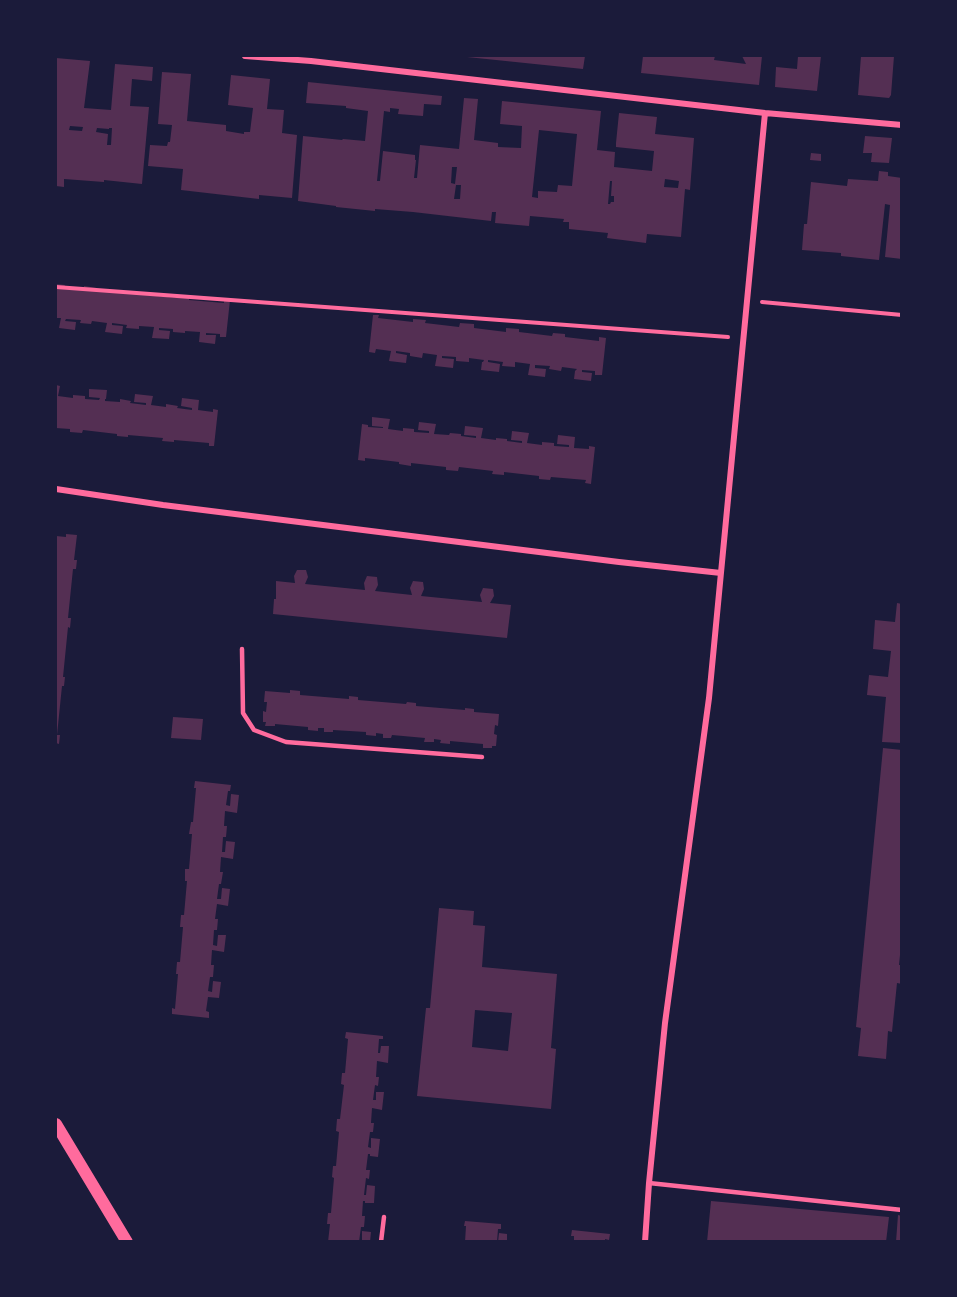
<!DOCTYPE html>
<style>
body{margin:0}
#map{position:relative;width:957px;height:1297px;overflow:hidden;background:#1b1b3a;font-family:Arial,sans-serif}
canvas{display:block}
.frame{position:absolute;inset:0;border:57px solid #1b1b3a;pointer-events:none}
</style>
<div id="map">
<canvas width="957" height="1297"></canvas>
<div class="frame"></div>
</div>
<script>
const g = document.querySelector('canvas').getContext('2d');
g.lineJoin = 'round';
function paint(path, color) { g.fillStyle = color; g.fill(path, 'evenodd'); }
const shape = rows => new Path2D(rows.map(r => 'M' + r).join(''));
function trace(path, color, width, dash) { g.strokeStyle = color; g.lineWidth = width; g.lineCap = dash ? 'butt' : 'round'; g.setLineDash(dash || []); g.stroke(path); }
paint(shape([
 [467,56,585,56,583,69,467,57],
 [643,56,715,56,714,60,746,64,742,56,762,56,759,85,641,73],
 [798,56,821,56,817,91,775,87,776,67,797,69],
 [861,56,894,56,891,95,889,98,858,95],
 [56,58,90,61,84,108,111,110,115,64,153,67,152,81,132,79,130,106,149,107,142,184,104,180,104,182,64,179,64,187,56,186],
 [70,126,83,127,82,131,69,130],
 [97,128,109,129,109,128,112,128,111,145,107,145,108,134,96,132],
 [162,72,191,74,187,121,226,125,226,131,244,134,244,132,250,132,253,108,228,105,231,75,270,79,267,109,284,110,282,133,297,135,292,198,259,195,259,199,181,190,183,169,148,166,150,145,167,146,168,142,170,142,172,125,158,124],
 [308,82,442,96,441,105,424,104,423,116,398,114,399,109,390,108,390,112,384,111,377,181,380,181,383,151,415,155,415,160,416,160,414,178,417,178,420,145,459,149,464,98,478,99,474,140,498,143,498,147,521,148,522,126,500,124,502,101,601,111,597,150,615,152,614,167,652,171,654,151,616,147,616,143,619,113,657,117,655,134,694,138,690,190,685,189,681,237,647,234,646,243,607,238,608,233,569,229,569,222,563,222,564,219,530,216,529,226,495,223,496,212,492,212,491,221,413,212,375,209,375,211,336,207,336,206,298,201,303,136,342,140,343,139,365,141,368,111,346,108,346,106,306,103],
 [539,130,577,134,572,186,558,185,557,192,538,191,538,198,532,197],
 [452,167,457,167,455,184,451,183],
 [665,179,679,181,678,188,664,187],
 [610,181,612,181,611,196,614,196,614,202,611,202,610,204,608,204],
 [456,185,461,185,460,199,454,199],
 [865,136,892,138,889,163,871,162,872,153,863,153],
 [811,153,821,154,821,161,810,160],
 [879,171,888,172,888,176,902,178,902,259,885,257,890,205,885,204,879,260,841,256,841,253,802,250,804,224,807,224,811,182,847,186,848,179,878,181],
 [56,284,65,285,64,287,84,289,84,286,97,288,97,290,177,298,178,295,189,296,189,300,224,303,224,300,230,300,226,337,220,337,220,334,206,333,206,335,216,335,215,344,199,342,200,332,185,331,185,333,173,332,173,329,159,328,159,330,170,331,169,339,152,338,154,327,139,326,139,329,126,328,127,325,112,323,112,325,123,326,122,334,105,332,107,323,92,321,91,324,80,323,81,320,66,319,65,321,76,322,75,330,59,328,61,318,56,318],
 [373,315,379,315,378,318,413,322,413,319,426,320,425,323,459,327,460,323,474,324,474,328,506,332,506,328,519,329,519,332,552,336,553,333,565,334,565,337,599,341,599,337,606,338,602,375,595,375,595,371,582,370,582,372,592,373,591,381,574,379,575,371,577,369,562,367,561,371,549,369,550,366,535,365,535,368,546,369,545,377,528,375,530,364,515,362,515,367,502,366,503,362,488,360,488,362,500,364,499,372,481,370,482,362,483,362,484,360,469,358,469,362,456,361,456,357,442,356,442,358,454,359,453,368,435,366,437,355,423,353,422,358,410,356,410,353,396,351,396,353,407,355,406,363,389,361,391,351,376,349,375,353,369,352],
 [56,385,60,386,58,396,73,398,73,395,85,396,85,399,99,400,100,398,89,397,89,389,107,390,106,399,105,399,105,401,120,402,120,399,131,401,130,403,146,405,146,403,134,402,135,394,153,396,151,405,166,407,166,404,178,406,177,408,192,410,192,408,181,406,182,398,199,400,198,410,213,412,213,409,218,410,214,446,209,446,209,443,174,440,174,442,162,441,163,438,128,435,128,437,117,436,117,434,83,430,82,433,70,432,70,429,56,428],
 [372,417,390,419,388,429,403,431,403,428,414,429,414,432,429,433,429,431,418,430,419,422,436,424,434,434,449,435,450,433,461,434,461,436,476,438,476,436,464,435,465,426,483,428,481,438,496,440,496,438,507,439,507,441,522,443,522,441,511,440,512,431,529,433,527,443,542,445,542,442,554,443,554,446,569,447,569,445,557,444,558,435,575,437,574,448,589,449,589,446,595,447,591,484,585,483,586,480,551,477,550,480,539,479,539,476,504,472,504,475,492,474,493,471,459,467,458,471,446,470,446,467,411,463,411,466,399,464,399,462,365,458,365,461,358,460,362,424,368,425,368,427,383,428,383,427,372,426],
 [66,534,77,535,74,560,77,560,76,569,73,569,68,618,71,618,70,628,68,627,63,677,65,677,64,686,62,686,57,735,60,735,59,744,56,743,56,536,66,537],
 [297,570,306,570,308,577,305,584,365,590,364,583,367,576,377,577,378,585,375,591,412,595,410,588,413,581,423,582,424,589,421,596,482,602,480,595,483,588,493,589,494,596,490,603,511,605,507,638,273,614,274,599,276,599,276,581,295,583,294,576],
 [897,603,902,604,902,743,882,742,886,697,867,695,869,675,888,677,891,651,873,649,875,620,895,622],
 [290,690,300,691,300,695,349,699,349,696,358,697,358,700,406,704,407,702,416,703,416,706,465,710,465,708,474,709,474,712,499,714,498,726,495,725,494,734,497,735,496,746,492,746,492,748,483,748,483,744,450,741,450,744,440,743,441,740,434,739,434,742,424,742,425,738,392,735,391,738,383,738,383,734,376,733,376,736,366,735,366,732,333,730,333,732,324,732,324,728,318,728,318,731,308,730,308,727,275,724,275,726,265,726,266,722,263,722,263,711,266,712,267,702,264,702,265,691,290,693],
 [173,717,203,719,201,740,171,738],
 [883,748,902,750,902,935,899,965,902,965,902,984,897,983,892,1032,888,1031,886,1059,858,1056,861,1028,856,1027],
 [195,781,231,785,230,791,228,791,226,805,230,806,231,794,239,795,237,813,225,811,224,826,227,826,226,837,223,837,222,852,225,852,226,841,235,842,233,859,221,857,220,872,223,872,221,884,219,884,217,899,221,899,222,888,230,889,228,906,217,904,215,919,218,919,217,930,214,930,213,945,217,946,218,935,226,935,224,952,212,950,211,965,214,965,213,977,210,977,208,991,212,992,213,981,221,982,219,998,208,997,206,1011,209,1012,209,1018,172,1014,172,1008,175,1009,178,974,176,974,177,962,180,962,183,927,180,927,181,915,184,915,187,881,185,881,185,869,189,869,192,834,189,834,191,822,193,822,196,788,194,788],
 [439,908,474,911,473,925,485,926,482,967,557,974,551,1048,556,1049,551,1109,417,1096,426,1008,430,1008],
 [475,1010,512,1013,508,1051,472,1047],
 [346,1032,383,1036,383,1039,379,1039,378,1053,380,1053,381,1046,389,1046,388,1063,377,1061,376,1077,379,1077,378,1086,375,1085,373,1100,376,1100,376,1092,384,1092,382,1110,372,1108,371,1123,374,1123,373,1132,370,1132,368,1147,371,1148,371,1138,380,1139,378,1157,370,1156,370,1154,368,1154,366,1170,370,1170,369,1179,366,1178,364,1195,366,1195,367,1185,375,1186,374,1203,365,1203,365,1201,363,1201,362,1216,365,1216,364,1227,361,1227,359,1242,328,1242,330,1224,327,1224,328,1213,331,1213,334,1178,332,1177,333,1166,336,1166,339,1132,336,1131,337,1119,340,1119,344,1085,341,1084,342,1073,345,1073,348,1039,345,1038],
 [711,1201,889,1217,886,1242,707,1242],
 [898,1215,902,1216,902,1242,896,1242],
 [465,1221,501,1224,501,1229,498,1229,497,1242,465,1242,466,1226,464,1226],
 [572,1230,610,1234,609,1240,605,1239,605,1242,574,1242,574,1236,571,1236],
 [362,1231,371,1232,370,1242,362,1242],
 [499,1233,507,1234,507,1242,498,1242]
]), '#542f53');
trace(shape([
 [56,287,728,337],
 [762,302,902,315]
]), '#ff6b9d', 4);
trace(shape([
 [242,649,243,713,254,730,286,742,482,757],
 [649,1183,902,1210],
 [381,1242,384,1217]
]), '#ff6b9d', 4.5);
trace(shape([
 [245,56,311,61,765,113,902,125],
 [56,489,163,505,619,562,721,573],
 [645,1242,649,1183,665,1023,709,698,765,113]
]), '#ff6b9d', 6);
trace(shape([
 [56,1124,127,1242]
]), '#ff6b9d', 12);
</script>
